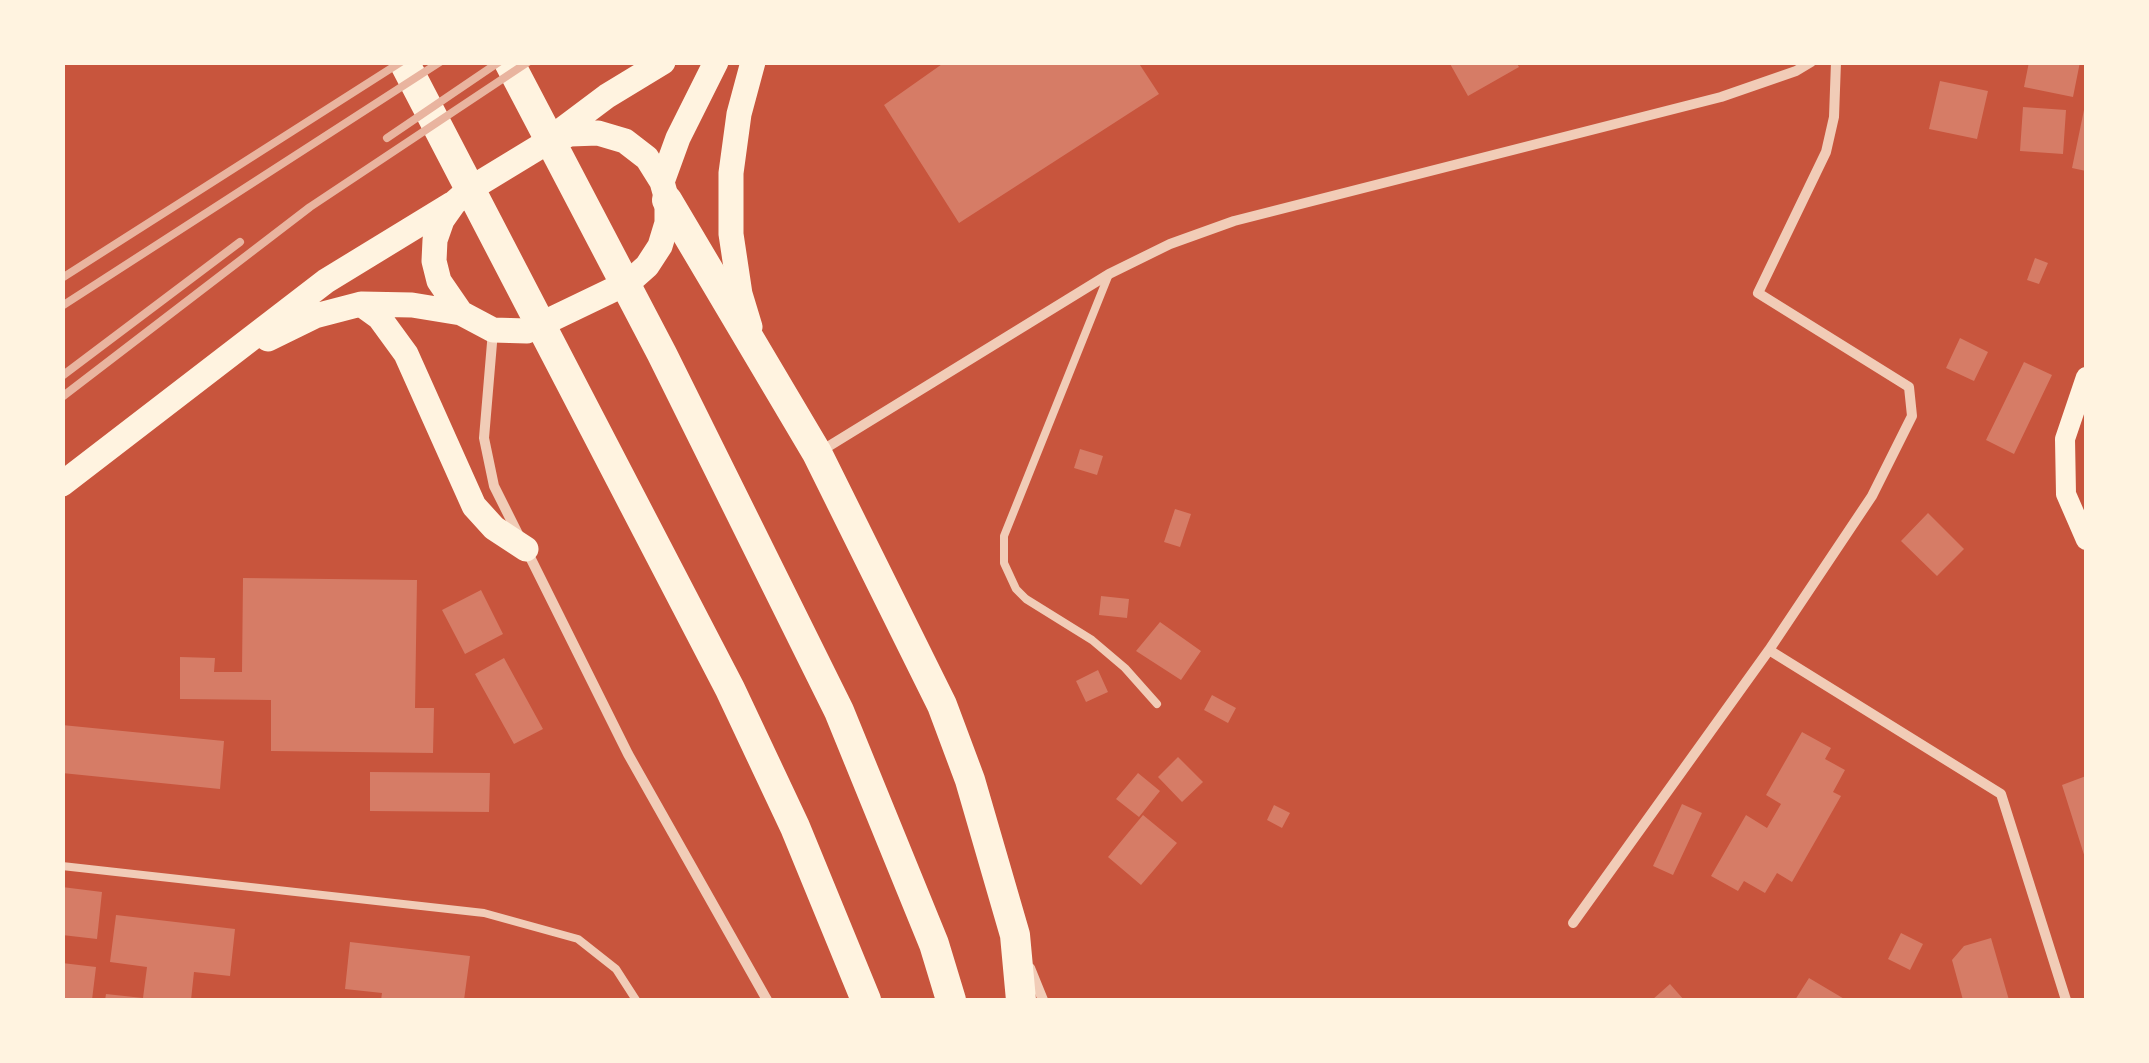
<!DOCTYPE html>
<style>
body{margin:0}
#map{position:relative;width:2149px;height:1063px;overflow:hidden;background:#c8553d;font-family:"Space Grotesk",sans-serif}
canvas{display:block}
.frame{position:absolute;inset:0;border:65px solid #fff3e0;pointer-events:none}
</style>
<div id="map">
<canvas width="2149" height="1063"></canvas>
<div class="frame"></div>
</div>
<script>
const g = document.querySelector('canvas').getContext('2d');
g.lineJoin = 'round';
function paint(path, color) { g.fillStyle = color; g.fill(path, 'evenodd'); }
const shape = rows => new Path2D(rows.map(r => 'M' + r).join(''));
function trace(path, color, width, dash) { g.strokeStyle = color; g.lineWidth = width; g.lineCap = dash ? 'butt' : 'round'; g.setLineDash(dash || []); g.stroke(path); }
paint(shape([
 [945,62,1138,62,1159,94,959,223,884,105],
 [1449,62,1516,62,1519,67,1468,96],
 [2029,62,2080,62,2073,97,2024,87],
 [1940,81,1988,91,1977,139,1929,129],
 [2085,105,2086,105,2086,171,2072,168],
 [2023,107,2066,110,2063,154,2020,151],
 [2035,258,2048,263,2039,284,2027,280],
 [1960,338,1988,352,1974,381,1946,368],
 [2024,362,2052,375,2014,454,1986,440],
 [1080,449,1103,456,1097,475,1074,468],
 [1175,509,1191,514,1180,547,1164,542],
 [1928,513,1964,549,1937,576,1901,541],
 [243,578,417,580,415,708,434,708,433,753,271,751,271,700,180,699,180,657,215,658,214,672,242,672],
 [481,590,503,634,465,654,442,610],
 [1101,596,1129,599,1127,618,1099,615],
 [1160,622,1201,651,1181,680,1136,651],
 [504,658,543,729,514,744,475,674],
 [1098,670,1108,692,1086,702,1076,681],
 [1212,695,1236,708,1228,723,1204,710],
 [62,725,224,741,220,789,62,773],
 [1802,732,1831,748,1825,759,1845,770,1833,792,1841,796,1792,882,1777,873,1765,893,1744,881,1738,891,1711,876,1746,815,1767,828,1781,804,1766,795],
 [1178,757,1203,782,1182,802,1158,777],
 [370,772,490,773,489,812,370,811],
 [1138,773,1160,791,1139,817,1116,799],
 [2086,776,2086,861,2062,785],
 [1682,804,1702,813,1673,875,1653,866],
 [1274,805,1290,813,1282,828,1267,820],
 [1143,815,1177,843,1141,885,1108,857],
 [62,887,102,892,97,939,62,935],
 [116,915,235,929,230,976,194,972,191,1000,105,1000,106,994,143,998,147,967,110,962],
 [1901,933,1923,944,1910,970,1888,959],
 [1991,938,2009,1000,1963,1000,1952,960,1964,946],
 [350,942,470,956,464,1000,381,1000,382,993,345,989],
 [62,963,96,967,92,1000,62,1000],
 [1809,978,1846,1000,1795,1000],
 [1670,984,1684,1000,1652,1000]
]), '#d67c66');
trace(shape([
 [1109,274,1004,536,1004,563,1016,589,1026,599,1092,640,1125,668,1157,704],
 [62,866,484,913,578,939,616,969,636,1000]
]), '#f1ccb7', 8);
trace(shape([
 [493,331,484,438,494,486,519,536],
 [821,451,1109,274,1170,244,1234,221,1721,97,1796,71,1811,62],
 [527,551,628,754,767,1000],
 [1769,650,2001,794,2066,1000],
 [1573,923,1769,650,1872,496,1912,416,1909,387,1758,293,1826,152,1834,117,1836,62],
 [1030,968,1043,1000]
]), '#f1ccb7', 10);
trace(shape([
 [2086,377,2065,439,2066,494,2086,540]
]), '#fff3e0', 20);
trace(shape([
 [598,133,625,141,647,158,662,182,667,200,667,223,660,246,647,266,629,282,527,331,493,330,461,313,439,281,434,261,435,240,442,220,454,203,470,189,544,144,570,134,598,133],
 [555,135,607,96,663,62],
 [662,182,678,138,716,62],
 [361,304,379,317,406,354,474,506,494,528,526,549],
 [750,327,740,294,731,234,731,173,739,114,753,62],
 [268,339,315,316,361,304,412,305,461,313],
 [62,484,326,281,452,204]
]), '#fff3e0', 25);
trace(shape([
 [404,62,730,689,795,827,866,1000],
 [509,62,662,354,839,711,934,944,951,1000],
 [667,200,817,453,942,705,970,780,1015,935,1021,1000]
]), '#fff3e0', 30);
trace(shape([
 [387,138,499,62],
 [62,278,401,62],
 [62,306,440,62],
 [62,376,240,242],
 [62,397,310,207,528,62]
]), '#e9b49f', 8);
</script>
